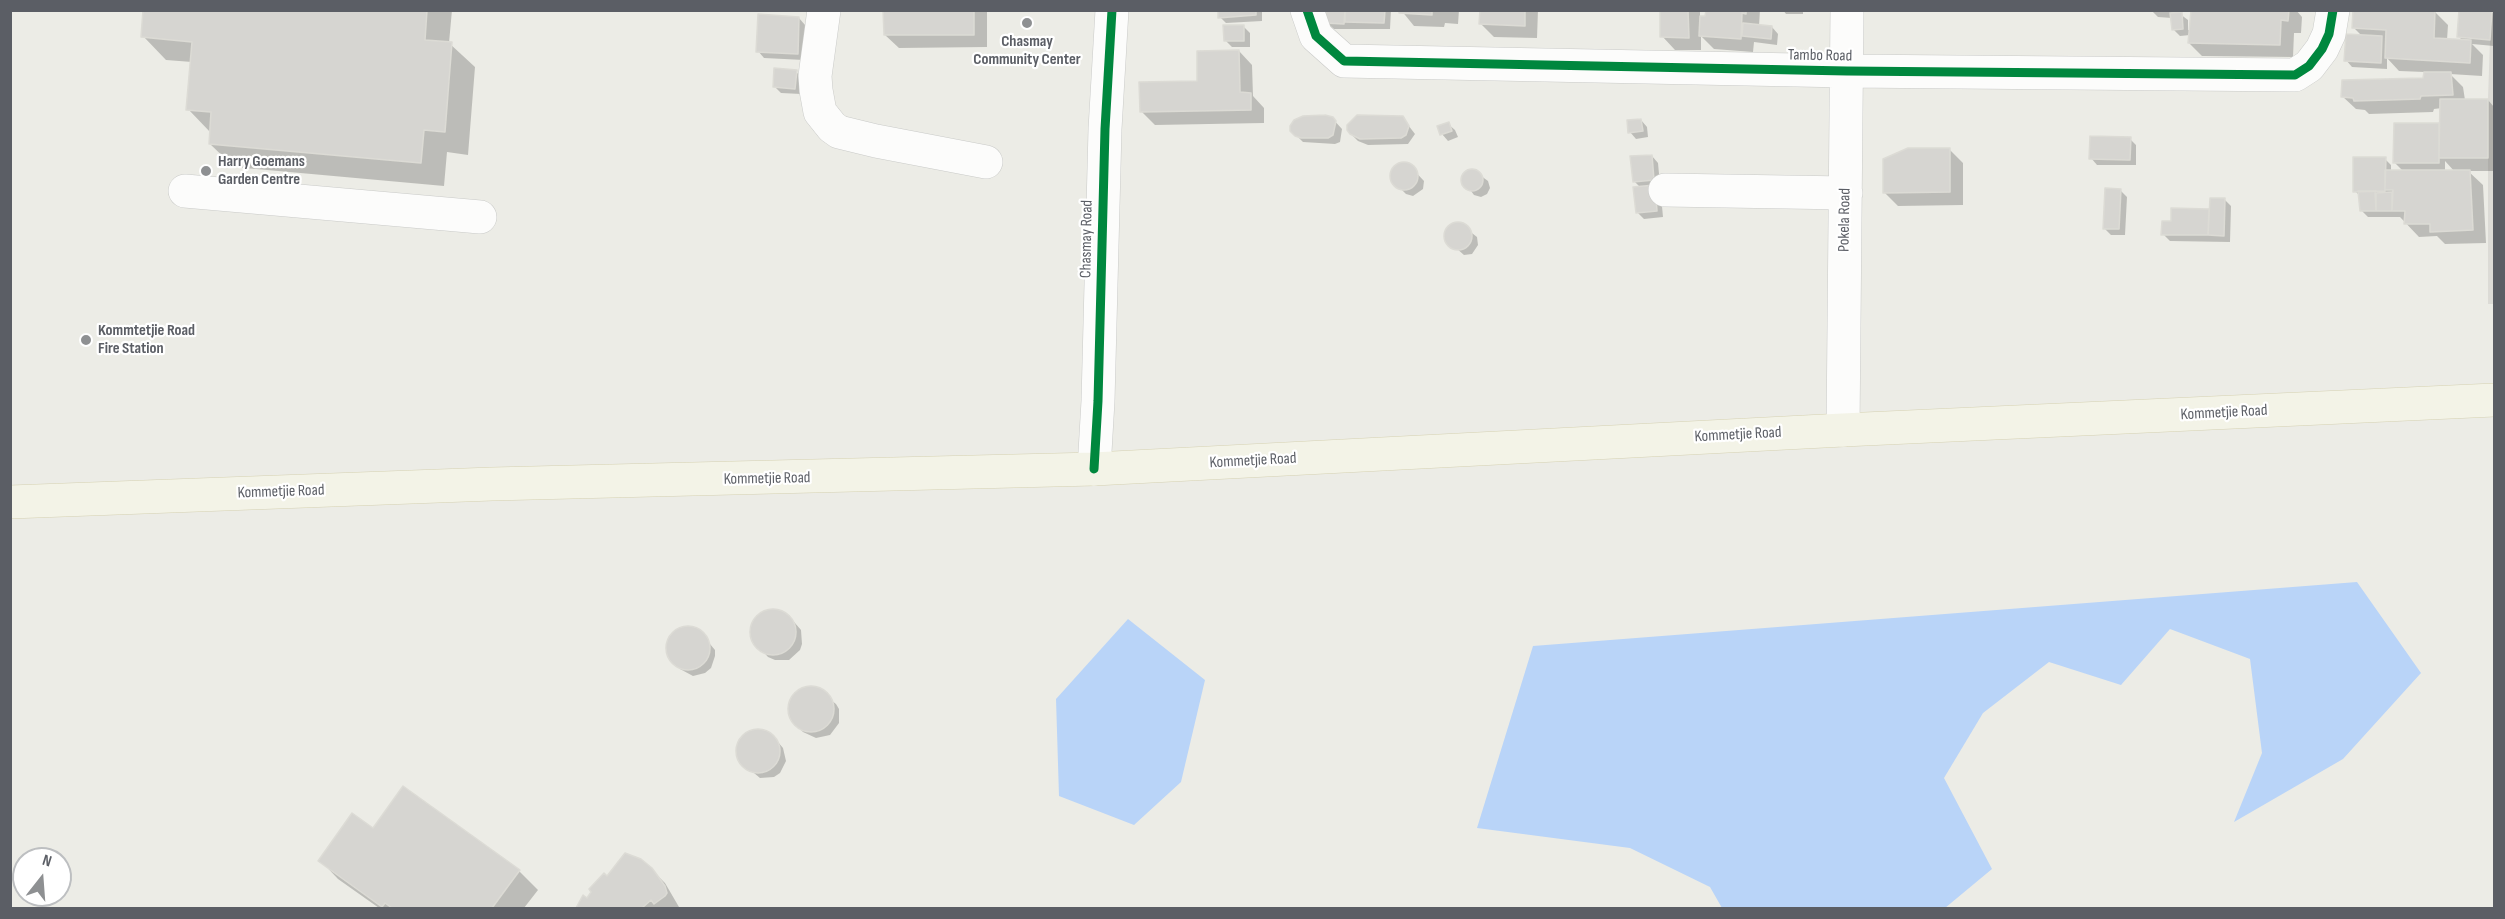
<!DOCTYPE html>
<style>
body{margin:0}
#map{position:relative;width:2505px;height:919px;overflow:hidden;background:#ecece6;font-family:"Sofia Sans Condensed",sans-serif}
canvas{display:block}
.frame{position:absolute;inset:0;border:12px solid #5b5e65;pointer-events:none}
.north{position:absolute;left:12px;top:847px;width:60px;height:60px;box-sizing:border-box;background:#fff;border:2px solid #bdbfc1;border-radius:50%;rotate:17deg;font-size:16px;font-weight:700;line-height:24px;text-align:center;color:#5b5e65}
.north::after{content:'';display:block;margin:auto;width:21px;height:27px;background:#8e9092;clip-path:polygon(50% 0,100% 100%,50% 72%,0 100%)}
</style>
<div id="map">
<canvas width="2505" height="919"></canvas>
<div class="frame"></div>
<div class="north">N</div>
</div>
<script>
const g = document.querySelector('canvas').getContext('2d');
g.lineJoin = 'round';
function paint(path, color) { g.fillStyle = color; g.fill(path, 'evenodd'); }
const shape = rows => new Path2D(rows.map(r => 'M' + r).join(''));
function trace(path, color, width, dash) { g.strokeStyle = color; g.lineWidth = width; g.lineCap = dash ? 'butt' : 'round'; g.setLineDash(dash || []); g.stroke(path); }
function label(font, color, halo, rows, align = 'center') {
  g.font = font + ' "Sofia Sans Condensed",sans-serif'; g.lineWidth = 4.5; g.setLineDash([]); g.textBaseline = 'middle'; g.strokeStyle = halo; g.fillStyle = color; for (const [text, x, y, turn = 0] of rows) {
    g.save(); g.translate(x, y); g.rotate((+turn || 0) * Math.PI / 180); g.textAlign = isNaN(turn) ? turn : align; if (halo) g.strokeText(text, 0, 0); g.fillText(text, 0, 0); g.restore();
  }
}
paint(shape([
 [2494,10,2494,304,2488,304,2488,99,2491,11]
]), '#dcdbd6');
paint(shape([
 [2357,582,2421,673,2343,759,2234,822,2262,753,2250,659,2170,629,2121,685,2049,662,1983,713,1944,778,1992,869,1945,908,1722,908,1710,887,1630,848,1477,828,1533,646],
 [1128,619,1205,680,1181,782,1134,825,1059,796,1056,699]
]), '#b9d4f8');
paint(shape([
 [145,10,452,10,449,43,475,67,468,155,447,152,444,186,234,167,210,144,211,133,188,109,192,62,166,60,143,36],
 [885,10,987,10,987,47,899,48,885,35],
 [1220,10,1262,10,1262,21,1226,23,1220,17],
 [1328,10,1391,10,1390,29,1334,29,1327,23],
 [1401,10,1459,10,1458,24,1445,23,1444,27,1414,26],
 [1481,10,1538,10,1537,38,1494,37,1481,24],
 [1661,10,1700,10,1700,18,1706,18,1706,10,1760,10,1759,26,1772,27,1778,34,1777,45,1754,42,1753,52,1714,49,1701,36,1701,50,1675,50,1662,36],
 [1783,10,1803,10,1803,14,1786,14],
 [2151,10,2180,10,2180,14,2188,20,2188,30,2190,30,2193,10,2296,10,2302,17,2301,33,2294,33,2293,57,2202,56,2189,43,2190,35,2180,36,2173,29,2172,18,2158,17],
 [2491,11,2494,14,2494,46,2472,44,2483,55,2482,76,2450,74,2463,87,2465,100,2488,100,2494,107,2494,171,2468,171,2483,185,2486,243,2445,244,2437,236,2419,237,2400,217,2368,217,2361,210,2360,196,2355,191,2385,159,2391,165,2391,171,2403,171,2395,163,2439,125,2441,127,2442,108,2434,109,2433,112,2369,114,2365,110,2356,109,2342,96,2424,79,2425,72,2399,71,2387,58,2387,69,2352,67,2346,60,2362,36,2354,28,2435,12,2448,25,2447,40,2463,41,2459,37],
 [2445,161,2455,172,2445,171],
 [799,18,805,25,804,60,764,58,758,51],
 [1243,26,1250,33,1250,47,1232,47,1225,40],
 [1239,51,1252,65,1253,96,1264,108,1264,123,1155,125,1142,112,1199,82],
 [796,72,803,78,801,94,781,93,774,86],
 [1402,117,1415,134,1408,144,1368,145,1358,141,1351,134],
 [1332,118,1342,129,1340,142,1335,144,1303,142,1296,135],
 [1641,120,1647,127,1648,137,1636,139,1630,132],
 [1448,124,1455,130,1458,137,1448,141,1442,134,1439,127],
 [2130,139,2136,145,2136,165,2097,165,2091,158],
 [1949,149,1963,163,1963,205,1898,206,1885,193],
 [1652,156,1658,163,1663,217,1644,219,1638,213,1641,188,1634,181],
 [1401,165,1409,165,1424,181,1423,189,1413,196,1406,194,1393,181,1393,172],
 [1473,170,1488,181,1490,188,1487,194,1481,197,1474,195,1462,179,1465,173],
 [2121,191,2127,197,2125,235,2111,235,2104,228],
 [2224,199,2231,206,2230,242,2170,241,2163,234,2173,222,2173,210,2210,210],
 [1459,223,1477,237,1478,245,1472,254,1464,255,1447,240,1446,232,1451,226],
 [776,610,789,616,801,630,802,644,800,650,789,660,775,660,768,657,752,639,752,625,761,613],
 [688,627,700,632,715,650,715,656,711,668,705,673,693,676,680,669,673,662,667,650,670,637,681,628],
 [804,689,817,689,836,704,839,709,839,723,830,735,816,738,803,732,796,725,790,711,790,704,798,693],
 [759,731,772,735,783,748,786,761,780,773,774,777,760,778,742,763,738,751,742,738,753,732],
 [373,830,519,871,538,890,524,908,379,908,338,879,320,860],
 [651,869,665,883,679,907,677,908,577,908,584,898,587,900,607,878]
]), '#0003');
const building = shape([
 [143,10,427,10,425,40,452,42,445,132,424,130,421,163,209,144,211,112,186,110,192,42,141,37,143,10],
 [883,10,974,10,974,35,884,35,883,10],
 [1218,10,1256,10,1256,15,1218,18,1218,10],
 [1326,10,1345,10,1344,24,1325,23,1326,10],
 [1345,10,1385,10,1384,23,1345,22,1345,10],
 [1399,10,1432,10,1432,15,1399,13,1399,10],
 [1480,10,1525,10,1525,26,1479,24,1480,10],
 [1660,10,1688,10,1689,38,1660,37,1660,10],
 [1706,10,1746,10,1746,14,1742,13,1741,39,1699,36,1700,16,1705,16,1706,10],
 [2191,10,2289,10,2288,21,2281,20,2280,45,2188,43,2191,10],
 [2353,10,2435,10,2434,38,2471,40,2470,63,2385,58,2386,30,2352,28,2353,10],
 [2459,10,2492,10,2490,40,2457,37,2459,10],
 [2182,12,2183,29,2172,30,2170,13,2182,12],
 [758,14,799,17,798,54,756,52,758,14],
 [1743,23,1772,26,1771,39,1742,36,1743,23],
 [1223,25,1244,25,1244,41,1224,41,1223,25],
 [2346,34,2382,36,2381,63,2344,61,2346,34],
 [1239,50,1240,92,1251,93,1251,110,1140,112,1139,82,1197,81,1197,51,1239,50],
 [774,68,797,70,795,89,773,87,774,68],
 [2424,72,2451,72,2453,95,2421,96,2420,99,2354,101,2353,98,2341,97,2342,80,2423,78,2424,72],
 [2440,99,2488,99,2488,158,2439,158,2440,99],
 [1325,115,1333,117,1336,121,1333,135,1328,138,1301,138,1295,136,1290,131,1290,126,1294,120,1303,116,1325,115],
 [1357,115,1403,116,1409,126,1406,135,1401,138,1360,139,1350,134,1347,130,1347,125,1357,115],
 [1641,119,1643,131,1628,133,1627,120,1641,119],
 [1449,122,1452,131,1440,135,1437,126,1449,122],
 [2394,123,2439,123,2439,163,2393,163,2394,123],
 [2090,136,2131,137,2130,160,2089,159,2090,136],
 [1908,148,1950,148,1950,192,1883,193,1883,159,1908,148],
 [1652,155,1654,180,1633,182,1630,156,1652,155],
 [2353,157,2386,157,2385,191,2353,192,2353,157],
 '1390 176a14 14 0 1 1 28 0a14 14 0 1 1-28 0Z',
 '1461 180a11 11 0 1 1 22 0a11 11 0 1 1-22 0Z',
 [2385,170,2470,170,2473,230,2430,232,2430,224,2404,224,2405,211,2392,211,2393,190,2385,190,2385,170],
 [1655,185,1657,211,1636,213,1633,187,1655,185],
 [2105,188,2121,189,2119,229,2103,229,2105,188],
 [2358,191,2376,191,2376,211,2360,211,2358,191],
 [2392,192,2392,211,2376,211,2375,193,2392,192],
 [2210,198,2225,198,2224,236,2208,235,2210,198],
 [2171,208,2209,209,2208,235,2161,235,2162,221,2171,221,2171,208],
 '1444 236a14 14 0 1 1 28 0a14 14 0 1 1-28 0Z',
 '750 632a23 23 0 1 1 46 0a23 23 0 1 1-46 0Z',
 '666 648a22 22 0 1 1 44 0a22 22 0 1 1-44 0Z',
 '788 709a23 23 0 1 1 46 0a23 23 0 1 1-46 0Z',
 '736 751a22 22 0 1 1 44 0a22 22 0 1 1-44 0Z',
 [403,786,520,870,492,908,392,908,385,903,382,907,318,861,352,813,373,828,403,786],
 [625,853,641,859,652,868,665,886,667,893,665,896,654,904,651,900,642,908,576,908,583,895,587,898,591,892,589,889,604,873,607,876,625,853]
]);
paint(building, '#d6d5d1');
trace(building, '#dcdbd5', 1.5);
const minor = shape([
 [824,10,815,76,816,90,820,112,832,127,839,132,876,141,986,162],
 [1307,10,1316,36,1344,61,1847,71,2295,75,2309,66,2322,49,2329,34,2333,10],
 [1665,190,1846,193],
 [185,191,480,217],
 [1843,430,1847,10],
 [1094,469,1098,401,1105,129,1112,10]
]);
const major = shape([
 [10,502,492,484,1094,469,1843,430,2494,400]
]);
trace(minor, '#c9cac8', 34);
trace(major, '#d5d1b2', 34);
trace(minor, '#fcfcfb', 33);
trace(major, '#f3f3e7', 33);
trace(shape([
 [1307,10,1316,36,1344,61,1847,71,2295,75,2309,66,2322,49,2329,34,2333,10],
 [1094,469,1098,401,1105,129,1112,10]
]), '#00873e', 9);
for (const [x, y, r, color] of [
 [1027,23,6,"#8e9092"],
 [206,171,6,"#8e9092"],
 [86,340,6,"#8e9092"]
]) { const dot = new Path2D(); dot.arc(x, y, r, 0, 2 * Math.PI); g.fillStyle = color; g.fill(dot); trace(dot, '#fff', 2); }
label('bold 16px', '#5b5e65', '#fff', [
 ["Chasmay",1027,42,"center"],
 ["Community Center",1027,60,"center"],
 ["Harry Goemans",218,162],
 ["Garden Centre",218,180],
 ["Kommtetjie Road",98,331],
 ["Fire Station",98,349]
], 'left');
label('16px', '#5b5e65', '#fff', [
 ["Tambo Road",1820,56,1],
 ["Pokela Road",1845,220,-89],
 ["Chasmay Road",1087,239,-89],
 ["Kommetjie Road",2224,413,-3],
 ["Kommetjie Road",1738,435,-3],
 ["Kommetjie Road",1253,461,-3],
 ["Kommetjie Road",767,479,-1],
 ["Kommetjie Road",281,492,-2]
]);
</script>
